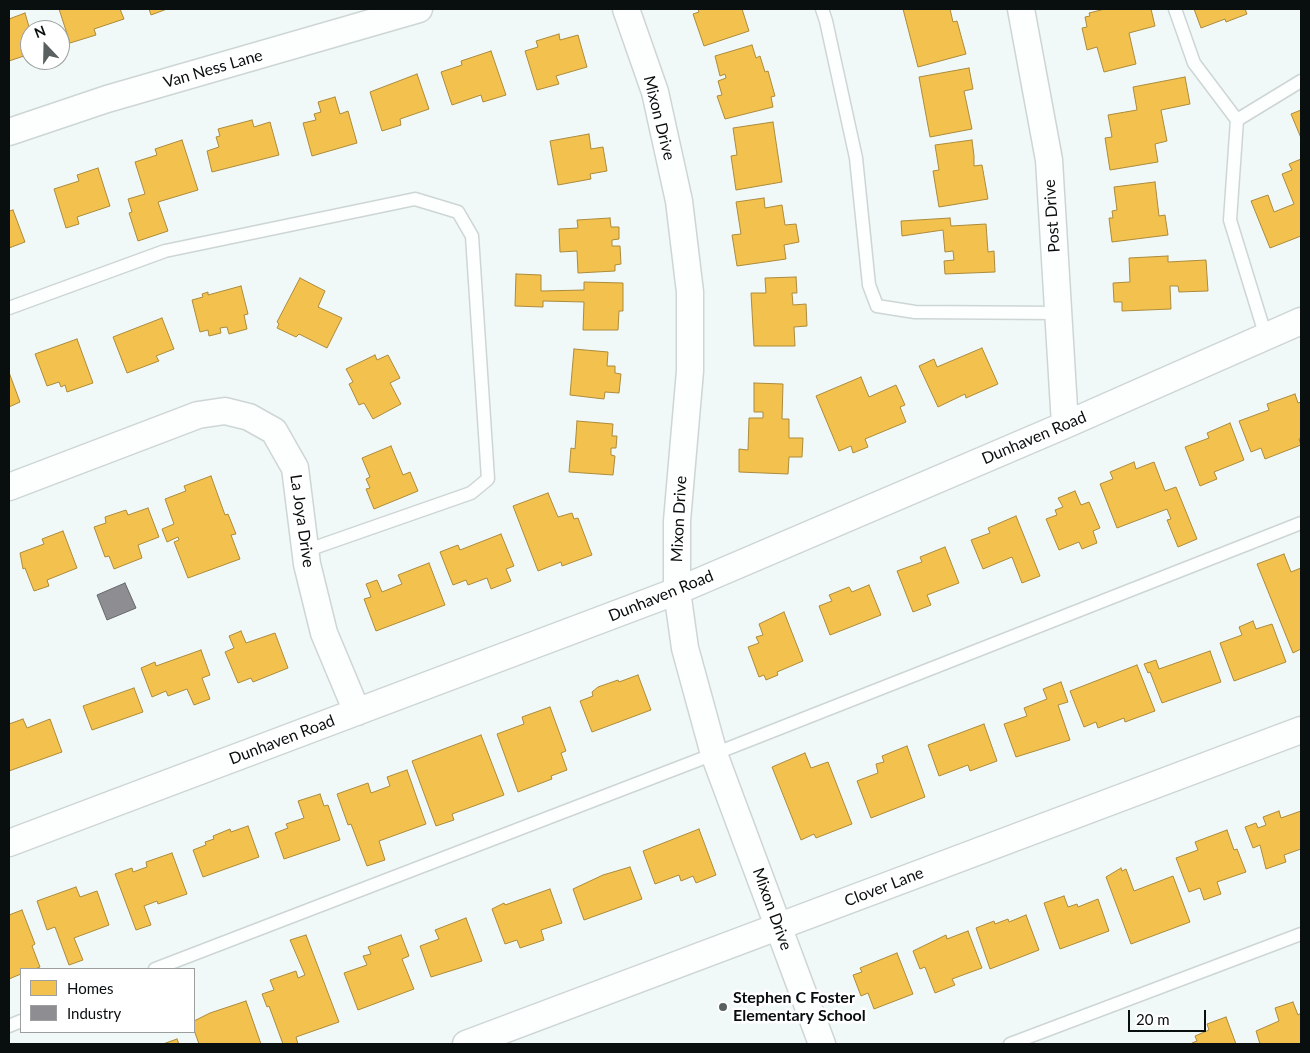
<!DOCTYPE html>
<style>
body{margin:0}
#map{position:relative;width:1310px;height:1053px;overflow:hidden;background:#f0f9f8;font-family:Lato,sans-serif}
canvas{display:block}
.frame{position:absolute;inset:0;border:10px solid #090e0e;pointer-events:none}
.legend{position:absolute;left:20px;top:968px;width:175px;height:65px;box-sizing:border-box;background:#fff;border:1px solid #9d9f9f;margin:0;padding:6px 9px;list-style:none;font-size:15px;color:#090e0e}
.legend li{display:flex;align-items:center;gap:10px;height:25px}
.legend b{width:25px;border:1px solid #9d9f9f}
.north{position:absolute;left:20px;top:20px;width:50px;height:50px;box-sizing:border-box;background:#fff;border:1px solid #9d9f9f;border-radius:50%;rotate:339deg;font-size:14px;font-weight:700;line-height:20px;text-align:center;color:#090e0e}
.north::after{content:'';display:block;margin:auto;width:18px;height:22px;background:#5a6060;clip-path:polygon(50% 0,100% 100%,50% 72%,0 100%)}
.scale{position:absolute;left:1128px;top:1010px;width:78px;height:22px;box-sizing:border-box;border:2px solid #090e0e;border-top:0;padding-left:6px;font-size:15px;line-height:18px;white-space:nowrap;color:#090e0e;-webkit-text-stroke:4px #fff;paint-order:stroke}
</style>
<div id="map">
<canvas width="1310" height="1053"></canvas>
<div class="frame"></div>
<ul class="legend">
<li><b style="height:14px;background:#f2c14e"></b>Homes</li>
<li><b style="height:14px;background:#8d8d92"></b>Industry</li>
</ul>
<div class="north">N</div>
<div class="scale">20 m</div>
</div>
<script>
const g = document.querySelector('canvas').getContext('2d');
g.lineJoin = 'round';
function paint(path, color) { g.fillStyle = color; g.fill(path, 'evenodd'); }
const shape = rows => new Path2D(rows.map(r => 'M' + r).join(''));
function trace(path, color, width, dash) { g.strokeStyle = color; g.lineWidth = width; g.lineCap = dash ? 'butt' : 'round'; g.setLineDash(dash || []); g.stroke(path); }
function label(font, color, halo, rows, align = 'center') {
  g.font = font + ' Lato,sans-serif'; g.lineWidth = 5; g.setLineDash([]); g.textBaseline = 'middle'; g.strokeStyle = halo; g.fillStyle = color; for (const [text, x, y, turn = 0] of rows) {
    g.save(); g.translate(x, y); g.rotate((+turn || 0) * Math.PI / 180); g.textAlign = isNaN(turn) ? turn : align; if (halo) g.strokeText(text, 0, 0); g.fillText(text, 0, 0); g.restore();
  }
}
const homes = shape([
 [59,9,120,9,124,19,94,29,96,35,70,43,59,9],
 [149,9,167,9,151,15,149,9],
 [698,9,742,9,749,31,704,46,693,14,699,12,698,9],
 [903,9,950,9,953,22,957,21,966,54,918,67,903,9],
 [1105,9,1151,9,1155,26,1129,33,1136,64,1104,72,1097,47,1087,50,1082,28,1087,27,1085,17,1090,16,1089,13,1105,9],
 [1194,9,1245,9,1247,14,1226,22,1225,19,1201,28,1194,9],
 [25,13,30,30,30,54,9,61,9,19,25,13],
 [559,34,560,40,578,35,587,67,556,76,559,84,537,90,525,51,538,47,536,41,559,34],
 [752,45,756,58,760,56,765,72,768,71,775,96,771,97,773,107,725,119,717,96,722,95,718,81,726,78,725,74,720,76,715,56,752,45],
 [491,51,506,95,483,102,481,95,452,105,441,72,462,65,461,61,491,51],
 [969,68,973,89,964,91,972,129,930,137,919,77,969,68],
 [417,74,429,109,400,119,401,125,382,131,370,92,417,74],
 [1185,77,1190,104,1161,110,1167,141,1155,144,1158,162,1110,170,1105,138,1112,137,1108,115,1137,110,1133,87,1185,77],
 [335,97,340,114,348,111,357,143,312,156,303,123,316,120,314,114,321,112,318,102,335,97],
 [1301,110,1301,138,1291,114,1301,110],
 [252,120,254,127,270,122,279,155,212,172,207,151,219,147,216,137,220,136,218,129,252,120],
 [773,122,782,182,736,190,731,156,737,155,733,128,773,122],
 [589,134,591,149,603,147,607,171,590,174,591,179,558,185,550,141,589,134],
 [182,140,198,190,158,202,168,231,138,241,129,213,132,212,128,199,145,194,135,162,157,155,155,149,182,140],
 [972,140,974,156,974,166,982,165,988,199,939,207,933,171,939,170,935,145,972,140],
 [1301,159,1301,236,1270,248,1251,201,1268,195,1274,212,1294,204,1282,174,1292,170,1289,164,1301,159],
 [98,168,110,206,77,217,79,224,66,228,54,189,79,181,77,175,98,168],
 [1155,182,1159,216,1165,215,1168,235,1112,242,1109,218,1113,218,1112,211,1117,210,1114,187,1155,182],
 [764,198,765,208,782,205,785,225,796,224,799,242,784,245,786,259,737,266,732,235,741,234,736,202,764,198],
 [13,210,25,242,9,248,9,211,13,210],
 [610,218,611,227,619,227,619,239,612,240,612,246,620,246,621,264,615,265,615,271,578,273,577,251,560,252,559,229,578,228,577,220,610,218],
 [950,218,951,226,986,224,988,252,994,251,995,272,945,274,944,261,954,260,953,251,945,252,943,230,902,236,901,221,950,218],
 [1168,256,1168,262,1206,260,1208,291,1179,292,1178,286,1170,286,1171,309,1122,311,1122,302,1114,302,1113,283,1130,282,1129,258,1168,256],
 [516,274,541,275,541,291,584,290,584,282,623,283,623,311,619,311,618,330,583,330,584,302,543,301,543,307,515,306,516,274],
 [796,277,797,293,792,293,793,305,806,304,807,326,794,327,795,346,754,346,751,293,766,293,765,278,796,277],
 [300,278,325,291,318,307,342,318,327,348,299,334,296,337,277,328,279,324,277,322,300,278],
 [241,286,248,314,244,315,247,329,229,334,227,327,220,328,221,333,209,336,208,330,200,332,192,300,203,297,202,294,208,292,208,295,241,286],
 [162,318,174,349,156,356,159,361,127,373,113,337,162,318],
 [77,339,93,383,67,392,65,385,61,387,59,382,47,386,35,354,77,339],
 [982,348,998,384,966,398,965,394,938,407,919,366,934,359,937,367,982,348],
 [574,349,608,352,607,366,615,366,615,373,621,374,619,393,605,392,604,399,570,395,574,349],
 [375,355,377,360,388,355,400,378,390,383,401,404,373,419,364,403,359,405,349,384,353,382,346,369,375,355],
 [10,375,20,402,9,407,9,376,10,375],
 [861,377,869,397,896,385,905,405,900,407,906,422,865,439,868,447,853,453,851,446,839,451,816,396,861,377],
 [754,383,783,384,782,419,789,419,789,438,803,438,802,457,789,457,788,474,739,472,739,449,748,450,749,418,763,418,763,412,754,412,754,383],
 [1295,394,1298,403,1301,402,1301,438,1299,439,1301,445,1265,459,1261,448,1251,452,1239,421,1269,410,1267,404,1295,394],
 [577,421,613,424,612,436,617,436,616,448,611,448,611,455,615,456,613,475,569,472,571,448,575,449,577,421],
 [1230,423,1244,460,1214,472,1217,479,1200,486,1185,447,1209,438,1207,433,1230,423],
 [391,446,403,475,410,472,418,491,374,509,366,489,370,488,366,479,370,477,362,458,391,446],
 [1134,462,1136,469,1154,462,1165,491,1176,487,1197,539,1178,547,1167,520,1171,519,1167,509,1117,528,1100,484,1113,479,1110,472,1134,462],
 [211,476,225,515,228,514,236,534,231,535,240,559,188,578,174,542,179,540,178,537,167,542,162,529,174,524,165,499,186,491,184,486,211,476],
 [1075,491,1081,505,1089,502,1100,528,1093,531,1097,543,1082,549,1079,542,1059,550,1046,519,1057,515,1055,510,1063,507,1058,498,1075,491],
 [548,493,558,517,572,513,574,519,578,518,592,555,562,566,561,562,538,571,513,506,548,493],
 [148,508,159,537,138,545,142,558,114,569,109,556,105,557,94,527,106,523,105,517,126,510,128,515,148,508],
 [1016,516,1040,576,1022,583,1012,557,983,569,971,540,990,533,988,528,1016,516],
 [63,531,77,568,47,580,49,586,34,591,25,568,23,569,20,553,44,544,42,539,63,531],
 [501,534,514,566,506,569,511,581,491,589,487,578,468,585,466,580,453,585,440,552,458,545,460,550,501,534],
 [945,547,959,583,927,595,931,605,913,612,897,571,922,562,920,557,945,547],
 [1284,554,1291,572,1301,568,1301,649,1293,653,1257,564,1284,554],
 [429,563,445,605,376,631,364,599,371,597,366,584,377,580,382,592,402,584,398,575,429,563],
 [869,585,881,615,830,635,819,606,832,601,829,595,849,587,852,592,869,585],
 [784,612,803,661,777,672,778,675,766,680,764,675,759,677,748,647,759,643,756,637,763,635,759,624,784,612],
 [1253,621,1256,629,1272,624,1286,662,1234,681,1220,643,1242,635,1239,627,1253,621],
 [241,631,246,643,275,633,288,668,253,682,251,678,238,683,225,652,234,648,229,636,241,631],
 [201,650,210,675,202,678,210,699,194,705,187,689,168,696,166,691,152,697,141,668,155,662,156,666,201,650],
 [1210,651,1221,682,1162,703,1150,672,1148,673,1144,664,1156,660,1159,669,1210,651],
 [1137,665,1155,711,1125,722,1124,718,1098,728,1096,722,1084,727,1070,691,1137,665],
 [638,675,651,710,592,732,580,701,593,696,592,692,598,687,618,680,619,682,638,675],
 [1061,682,1068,702,1058,705,1070,740,1016,757,1004,724,1027,716,1024,708,1047,699,1043,689,1061,682],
 [134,688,143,712,92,730,83,706,134,688],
 [550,707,566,751,561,753,567,770,551,776,552,779,518,792,497,734,524,724,522,717,550,707],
 [23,719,27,728,50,719,62,752,9,771,9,724,23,719],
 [984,724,997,761,970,771,968,765,939,776,928,745,984,724],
 [481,735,504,795,452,814,454,820,436,826,412,761,481,735],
 [907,746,925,797,871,818,857,781,878,773,876,764,884,762,882,756,907,746],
 [805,753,811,768,828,762,852,824,816,838,814,834,801,840,772,767,805,753],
 [407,770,426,824,379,841,385,860,367,866,351,824,348,825,337,794,368,783,371,793,390,786,387,777,407,770],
 [320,794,324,806,328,805,340,840,284,859,275,833,288,828,286,824,304,818,298,801,320,794],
 [1279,811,1281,818,1301,811,1301,849,1284,855,1286,862,1266,869,1260,845,1253,848,1245,827,1256,823,1258,828,1266,825,1263,817,1279,811],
 [248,826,259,857,203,877,193,850,206,845,205,842,214,839,213,836,230,829,231,832,248,826],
 [699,829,716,875,696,883,693,876,681,881,679,875,655,884,643,851,699,829],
 [1227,830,1234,850,1237,849,1246,872,1217,882,1221,894,1204,900,1200,888,1189,892,1176,858,1198,850,1195,842,1227,830],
 [172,853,187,894,158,904,157,901,144,906,151,925,136,930,115,874,132,868,133,872,147,867,146,862,172,853],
 [630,867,642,899,584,920,573,889,603,875,630,867],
 [1121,868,1122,871,1126,869,1134,891,1173,876,1190,922,1131,944,1106,877,1121,868],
 [76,887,80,897,97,891,109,925,74,938,83,960,69,965,55,927,47,930,37,901,76,887],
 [550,889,562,923,541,930,544,940,520,948,517,940,505,944,492,909,504,903,505,905,550,889],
 [1064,896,1068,907,1077,904,1078,907,1098,899,1109,931,1060,949,1044,903,1064,896],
 [22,910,35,944,32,946,40,967,35,969,21,969,21,974,9,979,9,915,22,910],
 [1026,915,1039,950,990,969,976,928,994,921,995,924,1008,919,1009,922,1026,915],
 [466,918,482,961,431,977,420,946,439,939,435,930,466,918],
 [968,931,982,968,952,979,955,985,935,993,925,967,920,969,913,951,946,935,947,939,968,931],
 [306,935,339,1022,296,1037,298,1044,283,1044,269,1006,267,1007,262,994,274,990,270,980,296,971,298,978,305,975,290,940,306,935],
 [401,935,409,956,402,959,414,989,358,1010,344,973,367,965,363,956,371,954,368,947,401,935],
 [897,953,913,994,874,1009,868,993,861,996,853,975,862,972,860,968,897,953],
 [246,1001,261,1044,199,1044,194,1030,194,1021,210,1013,246,1001],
 [1293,1002,1298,1015,1301,1013,1301,1044,1260,1044,1256,1031,1279,1021,1275,1008,1293,1002],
 [1226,1017,1236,1044,1192,1044,1192,1043,1197,1041,1195,1036,1209,1030,1207,1024,1226,1017],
 [177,1039,179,1044,163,1044,177,1039]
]);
paint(homes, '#f2c14e');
trace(homes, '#ac8b3b', 1);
const industry = shape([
 [125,583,136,608,107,620,97,595,125,583]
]);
paint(industry, '#8d8d92');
trace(industry, '#65676a', 1);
const service = shape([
 [822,9,826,21,856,158,869,285,877,306,915,312,1058,313],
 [1175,9,1194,63,1237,120,1301,81],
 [1237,120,1230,220,1266,337],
 [9,308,165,251,415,199,458,212,472,236,488,479,471,493,305,551],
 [155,969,714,754,1301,523],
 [9,1026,21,1021],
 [1010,1044,1301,934]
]);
const minor = shape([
 [626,9,655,92,679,201,690,292,690,371,677,521,677,591,685,648,714,754,822,1044],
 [1021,9,1049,160,1065,425],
 [9,132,107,99,419,9],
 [9,487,198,415,225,411,249,417,274,431,295,468,307,564,324,633,357,712],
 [9,843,677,591,1065,425,1301,321],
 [466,1044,1301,730]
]);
trace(service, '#ced5d5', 15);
trace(minor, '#ced5d5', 29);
trace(service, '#fdfefe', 12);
trace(minor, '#fdfefe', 26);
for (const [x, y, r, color] of [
 [723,1007,5,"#5a6060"]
]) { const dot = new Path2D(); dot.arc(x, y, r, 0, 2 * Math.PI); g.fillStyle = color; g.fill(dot); trace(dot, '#fff', 2); }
label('16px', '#090e0e', '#fff', [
 ["Van Ness Lane",213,69,-16],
 ["Mixon Drive",659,118,76],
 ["Post Drive",1052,216,-94],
 ["Dunhaven Road",1034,438,-23],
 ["Mixon Drive",679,519,-87],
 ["La Joya Drive",302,521,82],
 ["Dunhaven Road",661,596,-22],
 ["Dunhaven Road",282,740,-21],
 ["Clover Lane",884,887,-21],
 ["Mixon Drive",772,909,70]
]);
label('bold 16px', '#090e0e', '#fff', [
 ["Stephen C Foster",733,998],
 ["Elementary School",733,1016]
], 'left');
</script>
